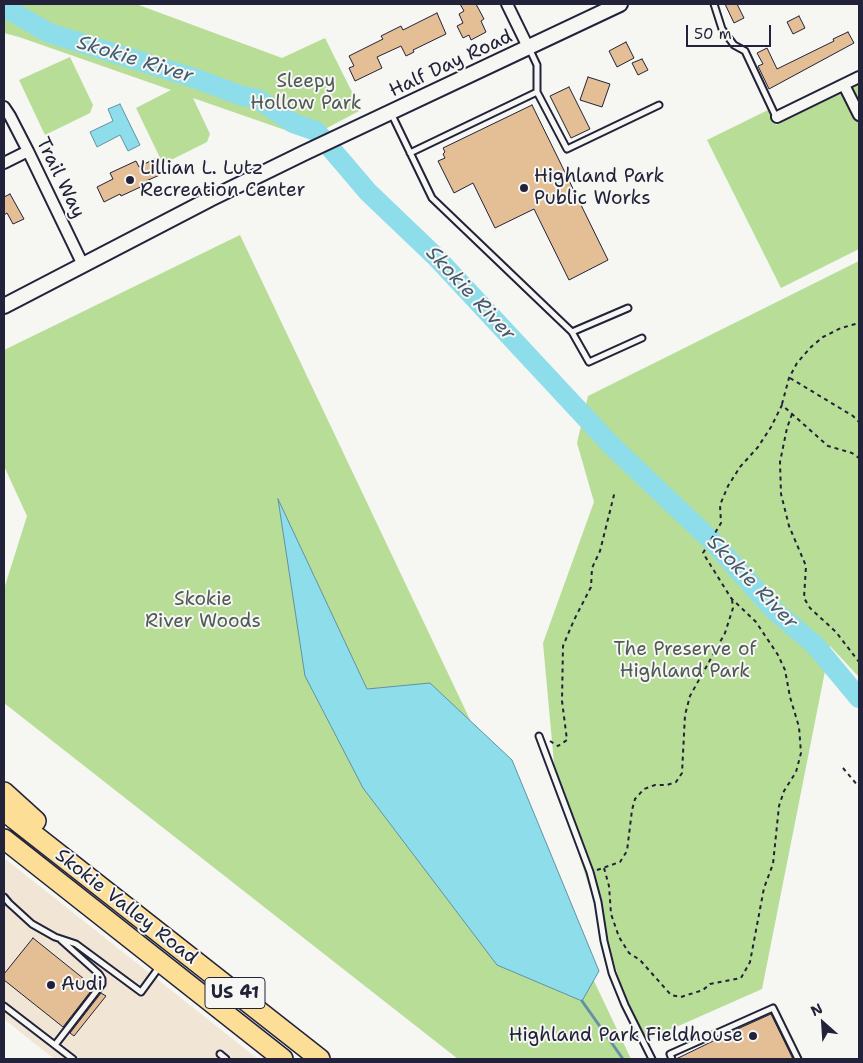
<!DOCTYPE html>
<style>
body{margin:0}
#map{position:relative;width:863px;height:1063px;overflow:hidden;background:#f6f6f2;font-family:"Shantell Sans",sans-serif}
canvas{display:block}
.frame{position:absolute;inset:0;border:5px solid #22223b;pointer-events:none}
.north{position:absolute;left:798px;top:998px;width:50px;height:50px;-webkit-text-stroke:4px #f6f6f2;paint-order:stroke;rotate:334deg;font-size:14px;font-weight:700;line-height:20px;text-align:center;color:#22223b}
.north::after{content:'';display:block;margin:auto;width:18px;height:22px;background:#22223b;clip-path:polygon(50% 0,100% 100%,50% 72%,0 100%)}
.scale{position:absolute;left:686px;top:25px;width:85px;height:22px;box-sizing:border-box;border:2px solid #22223b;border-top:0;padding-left:6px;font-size:15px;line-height:18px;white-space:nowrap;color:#22223b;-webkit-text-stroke:4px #f6f6f2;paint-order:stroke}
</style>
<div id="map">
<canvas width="863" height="1063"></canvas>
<div class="frame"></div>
<div class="north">N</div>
<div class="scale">50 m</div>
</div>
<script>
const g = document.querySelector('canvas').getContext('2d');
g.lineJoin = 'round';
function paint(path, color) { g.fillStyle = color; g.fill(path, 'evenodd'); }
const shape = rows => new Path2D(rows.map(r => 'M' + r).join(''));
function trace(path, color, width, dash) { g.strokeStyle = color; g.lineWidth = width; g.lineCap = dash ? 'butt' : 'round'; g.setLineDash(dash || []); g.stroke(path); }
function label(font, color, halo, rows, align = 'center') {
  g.font = font + ' "Shantell Sans",sans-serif'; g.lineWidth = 4; g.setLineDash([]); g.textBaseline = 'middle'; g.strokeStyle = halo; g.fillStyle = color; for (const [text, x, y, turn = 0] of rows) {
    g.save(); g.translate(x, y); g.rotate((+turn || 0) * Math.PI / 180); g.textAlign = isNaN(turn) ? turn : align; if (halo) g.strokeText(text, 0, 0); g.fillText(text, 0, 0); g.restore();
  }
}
paint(shape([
 [4,858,258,1059,54,1059,4,1019]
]), '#f1e5d6');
paint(shape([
 [4,4,136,4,282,58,325,38,361,110,308,138,193,98,210,134,207,142,163,164,136,108,171,90,19,37,4,33],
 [70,57,93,105,90,113,45,135,19,80],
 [859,84,859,249,781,288,707,140,768,110,776,125],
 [240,235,631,1059,458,1059,4,703,4,589,27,516,4,466,4,350],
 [859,261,859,677,830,646,762,989,640,1043,556,785,543,643,594,502,577,443,588,396]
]), '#b8dd97');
const water = shape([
 [120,104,140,145,128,151,120,135,97,147,90,132,113,121,108,109,120,104],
 [278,499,367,689,430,683,512,760,599,971,582,1001,497,965,363,788,305,676,278,499]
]);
paint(water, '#8dddea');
trace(water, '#6292a4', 1);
trace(shape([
 [582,1001,623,1059]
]), '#6292a4', 3);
trace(shape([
 [4,7,49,33,197,79,242,96,258,99,293,123,316,131,368,192,436,257,612,446,714,543,775,611,815,645,859,698]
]), '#8dddea', 20);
const building = shape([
 [460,4,476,4,484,19,481,21,486,32,471,40,469,35,463,38,457,26,463,23,459,14,464,11,460,4],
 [725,4,737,4,744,18,734,23,725,4],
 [437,13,446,34,413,50,414,52,406,56,401,46,377,57,382,68,355,81,349,68,354,66,349,56,383,39,381,36,401,26,403,30,437,13],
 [799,16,805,28,793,34,787,22,799,16],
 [848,32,854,43,769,89,758,66,763,64,757,53,767,48,777,69,834,41,833,39,848,32],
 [626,42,634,58,617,67,609,51,626,42],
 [642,59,648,70,638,75,632,63,642,59],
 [588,77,610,84,602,107,580,100,588,77],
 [569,87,590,129,571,138,550,96,569,87],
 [532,105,608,260,569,280,534,209,495,228,473,183,454,193,438,161,445,158,443,154,445,152,443,148,532,105],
 [154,159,162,174,146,181,147,184,121,196,120,194,104,202,97,187,113,179,110,173,136,161,139,167,154,159],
 [10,194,24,219,13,224,7,213,4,215,4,197,10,194],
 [33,938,94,987,63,1027,4,980,4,974,33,938],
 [101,993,106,996,74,1036,70,1033,101,993],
 [771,1014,793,1059,676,1059,742,1027,771,1014]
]);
paint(building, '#e4be94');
trace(building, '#22223b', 1);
const lane = shape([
 [714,4,722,29,734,45,745,51,776,117],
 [529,48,537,65,537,92,567,149,659,105],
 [391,113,432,198,572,332,589,362,642,338],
 [410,153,537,92],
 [572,332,628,308],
 [539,736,590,872,598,902,604,941,612,973,625,1005,652,1059],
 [4,897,9,903,32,924,55,937,76,944,141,992,160,966],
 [4,1006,73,1059],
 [55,1045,102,984,102,979,99,974,61,940],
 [220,1054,226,1059],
 [672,1059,670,1054,773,1008,798,1059]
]);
const street = shape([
 [507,4,528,47],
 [844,85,859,115],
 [4,107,10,116,28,151,83,265],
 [777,117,859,77],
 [4,163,28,151]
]);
const secondary = shape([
 [4,306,210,199,304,153,620,4]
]);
const highway = shape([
 [4,792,36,821],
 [4,811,320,1059],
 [4,839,283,1059]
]);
trace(lane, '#22223b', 9);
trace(street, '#22223b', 14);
trace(secondary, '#22223b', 18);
trace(highway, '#22223b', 22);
trace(shape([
 [790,378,853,416,859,422],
 [782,404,789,378,797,363,811,347,823,337,841,328,859,323],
 [792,414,787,428,780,462,781,494,789,526,806,566,804,598,810,608,836,632,859,662],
 [550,741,558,746,567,740,562,701,563,646,574,620,591,587,592,568,600,551,615,491],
 [843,768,859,787],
 [604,868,609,886,611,914,619,937,629,953,640,960,671,995,681,997,703,990,710,984,741,978,750,962,764,888,773,864,779,806,784,791,796,772,801,753,799,727,790,697,785,670,778,655,756,622,731,598,703,553,721,523,720,505,728,486,740,467,758,447,771,427,782,405,828,446,852,453,859,458],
 [597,870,620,862,627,851,632,810,635,799,644,789,655,785,667,785,676,782,682,773,685,715,690,696,725,633,733,608,732,599]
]), '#22223b', 2, [4, 4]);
trace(lane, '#f6f6f2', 5);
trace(street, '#f6f6f2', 10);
trace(secondary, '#f6f6f2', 14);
trace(highway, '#fcde96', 19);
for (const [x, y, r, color] of [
 [130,180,5,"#22223b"],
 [524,188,5,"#22223b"],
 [51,985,5,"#22223b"],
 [753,1036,5,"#22223b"]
]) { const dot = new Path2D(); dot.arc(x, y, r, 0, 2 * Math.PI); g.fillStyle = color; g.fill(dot); trace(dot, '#f6f6f2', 2); }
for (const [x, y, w] of [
 [235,993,60]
]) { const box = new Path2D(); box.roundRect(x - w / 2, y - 15.5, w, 31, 4); g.fillStyle = '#f6f6f2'; g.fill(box); trace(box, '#22223b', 1); }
label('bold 18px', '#22223b', null, [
 ["US 41",235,993]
]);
label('19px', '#22223b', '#f6f6f2', [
 ["Half Day Road",451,64,-25],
 ["Trail Way",60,178,64],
 ["Skokie Valley Road",126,907,38]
]);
label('19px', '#4f5a57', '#f6f6f2', [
 ["Sleepy",306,82],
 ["Hollow Park",306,104],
 ["Skokie",203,600],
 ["River Woods",203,622],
 ["The Preserve of",685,650],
 ["Highland Park",685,672]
]);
label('19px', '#22223b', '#f6f6f2', [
 ["Lillian L. Lutz",140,169],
 ["Recreation Center",140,191],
 ["Highland Park",534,177],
 ["Public Works",534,199],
 ["Audi",61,985],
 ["Highland Park Fieldhouse",743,1036,"right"]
], 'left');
label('italic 20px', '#425a70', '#f6f6f2', [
 ["Skokie River",135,60,17],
 ["Skokie River",470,294,47],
 ["Skokie River",752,583,46]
]);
</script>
